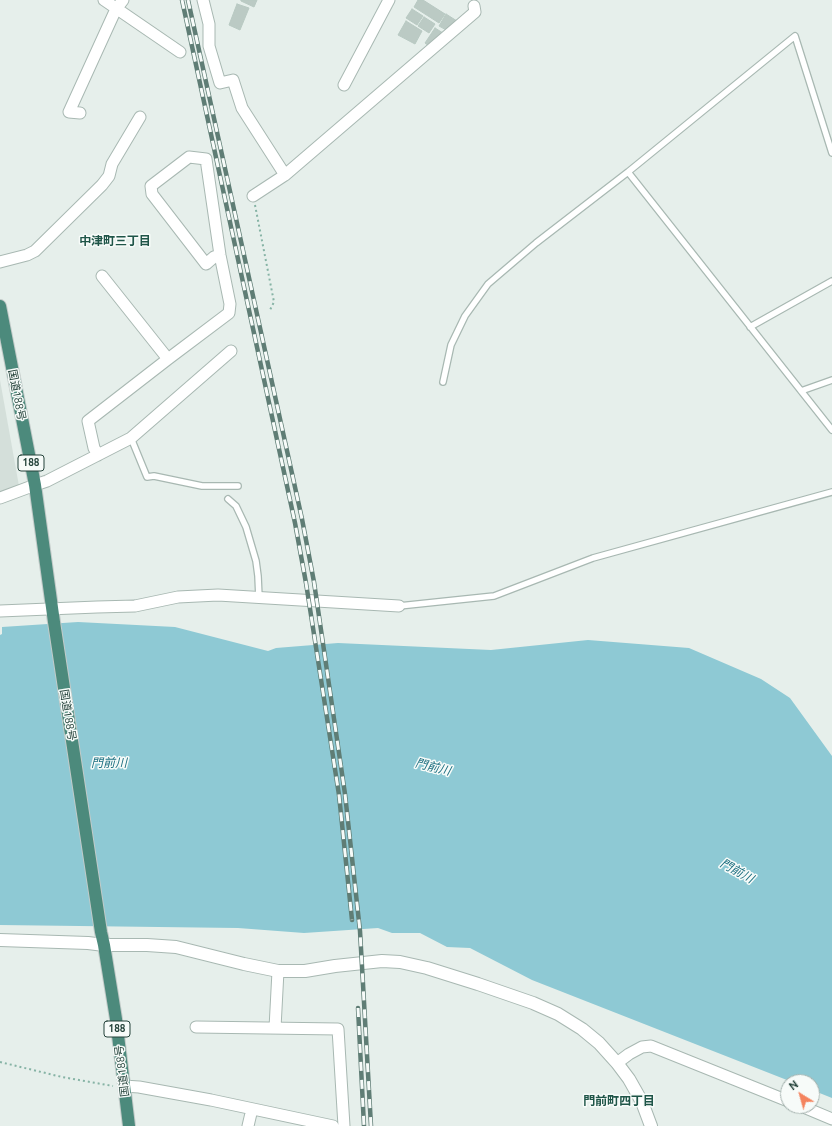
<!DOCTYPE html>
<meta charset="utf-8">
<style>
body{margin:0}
#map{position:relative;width:832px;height:1126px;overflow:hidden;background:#e6efeb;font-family:Ubuntu,sans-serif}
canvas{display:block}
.north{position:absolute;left:780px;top:1074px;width:40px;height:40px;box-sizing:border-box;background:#f7fbf9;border:1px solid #a3b1ad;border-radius:50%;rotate:323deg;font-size:11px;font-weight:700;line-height:16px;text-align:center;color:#24423a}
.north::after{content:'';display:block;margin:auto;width:14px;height:18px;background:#f4845f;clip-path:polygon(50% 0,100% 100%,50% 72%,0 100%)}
</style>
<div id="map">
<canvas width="832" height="1126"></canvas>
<div class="north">N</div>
</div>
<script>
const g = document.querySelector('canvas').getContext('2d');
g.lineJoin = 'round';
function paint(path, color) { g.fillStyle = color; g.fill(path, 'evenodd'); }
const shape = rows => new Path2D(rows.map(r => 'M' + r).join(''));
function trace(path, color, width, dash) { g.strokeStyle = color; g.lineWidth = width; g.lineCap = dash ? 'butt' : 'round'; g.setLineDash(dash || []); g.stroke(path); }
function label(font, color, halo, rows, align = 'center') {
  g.font = font + ' Ubuntu,"Noto Sans JP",sans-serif'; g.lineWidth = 3; g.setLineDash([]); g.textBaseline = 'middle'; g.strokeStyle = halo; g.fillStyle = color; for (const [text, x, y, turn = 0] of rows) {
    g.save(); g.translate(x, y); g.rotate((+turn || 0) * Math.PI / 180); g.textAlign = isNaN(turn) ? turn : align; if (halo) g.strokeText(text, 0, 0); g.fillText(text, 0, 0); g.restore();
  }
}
paint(shape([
 [0,380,19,486,0,493]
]), '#d4dfda');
paint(shape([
 [78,622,175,627,268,651,276,648,338,643,491,650,588,640,689,648,761,679,790,698,832,756,832,1098,812,1090,812,1082,792,1082,532,980,470,948,447,947,420,933,392,933,378,928,304,933,238,928,0,925,0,635,2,634,2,627]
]), '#8ec9d4');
const building = shape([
 [241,0,257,0,254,7,241,1,241,0],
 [418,0,423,0,445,14,439,23,414,7,418,0],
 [237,4,249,8,240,30,229,25,237,4],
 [412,9,423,16,417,25,406,18,412,9],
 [446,14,457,21,448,31,439,26,446,14],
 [424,17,435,24,429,33,418,26,424,17],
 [406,21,422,31,415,44,398,35,406,21],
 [435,28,443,33,430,47,425,43,435,28]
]);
paint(building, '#bbcac4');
trace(building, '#b8c9c2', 1);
const service = shape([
 [628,172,832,430],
 [750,327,832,281],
 [443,382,451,345,465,316,488,284,536,243,628,172,795,36,832,153],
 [801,391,832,380],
 [131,438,147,477,154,476,202,486,238,486],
 [228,499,236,506,246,527,256,561,258,576,259,598],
 [399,606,494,596,593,558,832,492]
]);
const minor = shape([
 [104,0,180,52],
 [203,0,209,24,209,46,220,83,233,80,242,108,285,175,475,12,474,6],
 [344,85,389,0],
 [80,113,69,112,116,9,123,0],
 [253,196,285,175],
 [0,262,27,255,35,251,102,185,109,176,112,164,140,117],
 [102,276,168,359],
 [98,455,94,448,88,421,168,359,229,313,230,304,220,255,206,159,189,157,151,186,152,194,206,264,214,257,220,255],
 [0,498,35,485,47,481,131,438,231,351],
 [0,611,97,607,135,606,178,597,218,595,399,606],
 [196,1027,338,1029,344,1126],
 [275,1028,278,971],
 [617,1063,629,1054,642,1047,651,1046,788,1101],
 [124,1086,139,1087,211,1100,333,1126],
 [801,1106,832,1119],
 [248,1126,252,1109]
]);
const tertiary = shape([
 [0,940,88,943,104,945,147,945,176,947,244,964,278,971,305,971,335,966,382,961,400,962,427,968,478,984,533,1003,558,1014,582,1029,599,1043,617,1063,629,1079,642,1102,651,1126]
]);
const trunk = shape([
 [0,306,35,485,54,622,101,932,104,945,116,1019,129,1126]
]);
trace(service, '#a8b8b2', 8);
trace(minor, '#a8b8b2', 13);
trace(tertiary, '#a8b8b2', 14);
trace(trunk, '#c2cac8', 14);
trace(shape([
 [255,205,274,302,270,310],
 [0,1062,62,1077,113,1086]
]), '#86b3a5', 2, [2, 3]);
trace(service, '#fff', 5.5);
trace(minor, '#fff', 11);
trace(tertiary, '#fff', 12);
trace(trunk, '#4c8a7c', 12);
const rail = shape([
 [182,0,295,523,306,583,339,795,352,920],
 [188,0,302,519,314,582,345,794,360,931,371,1126],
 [358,1008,364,1126]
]);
trace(rail, '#5f7d75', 4.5);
trace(rail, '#f7fbf9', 3, [9]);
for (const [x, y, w] of [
 [31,463,26],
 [117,1029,26]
]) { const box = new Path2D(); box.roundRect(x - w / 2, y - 8, w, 16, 3); g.fillStyle = '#f7fbf9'; g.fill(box); trace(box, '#24423a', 1); }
label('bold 10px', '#24423a', null, [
 ["188",31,463],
 ["188",117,1029]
]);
label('11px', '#24423a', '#f7fbf9', [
 ["国道188号",17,395,79],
 ["国道188号",68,715,81],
 ["国道188号",122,1071,-97]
]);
label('bold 12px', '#1f5548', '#f7fbf9', [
 ["中津町三丁目",115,241],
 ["門前町四丁目",619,1101]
]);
label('italic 12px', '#1c6f80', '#f7fbf9', [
 ["門前川",109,763],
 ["門前川",433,767,14],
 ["門前川",737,871,29]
]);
</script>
